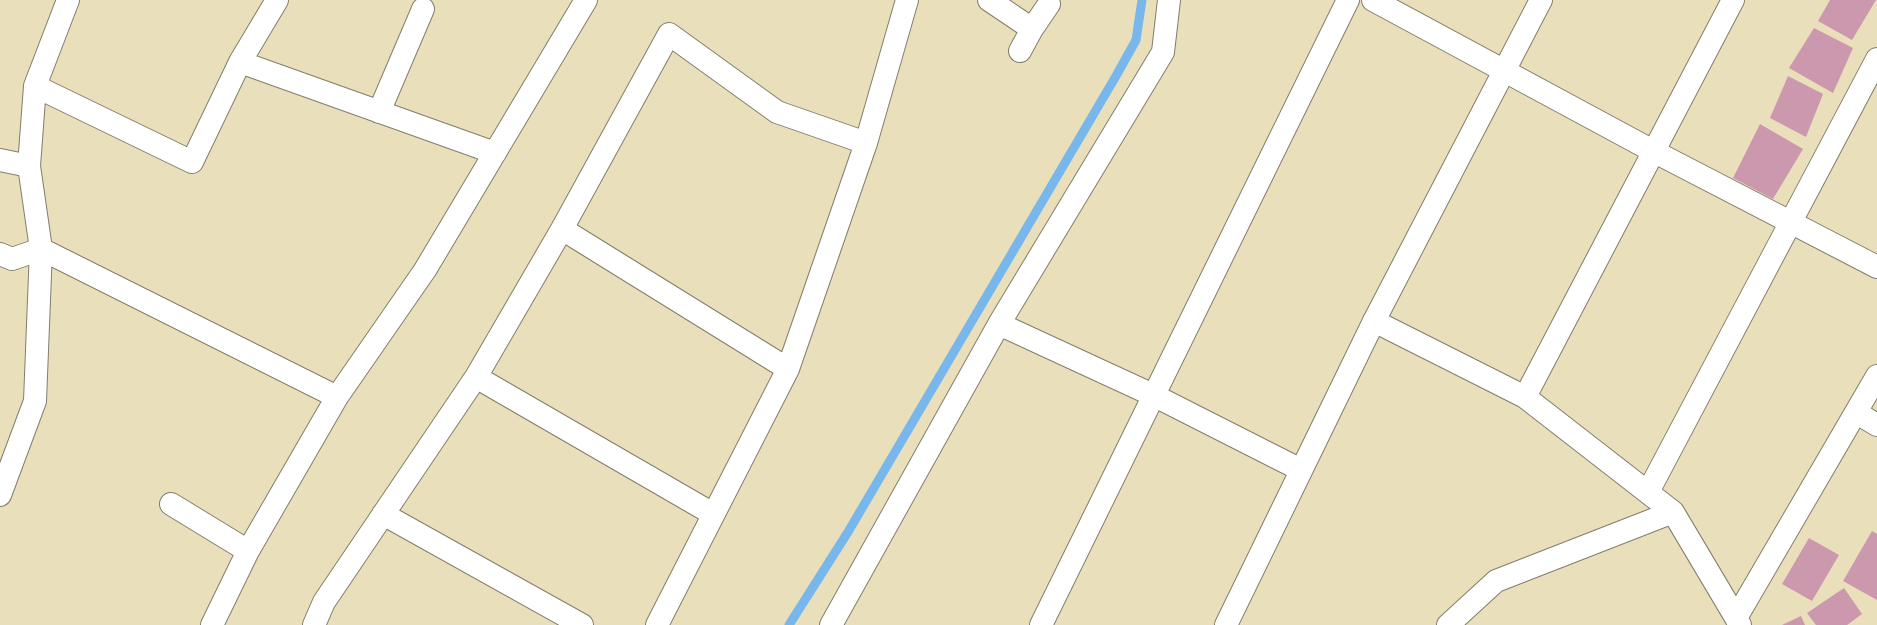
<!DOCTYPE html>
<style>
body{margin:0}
canvas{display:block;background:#e9dfbb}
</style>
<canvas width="1877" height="625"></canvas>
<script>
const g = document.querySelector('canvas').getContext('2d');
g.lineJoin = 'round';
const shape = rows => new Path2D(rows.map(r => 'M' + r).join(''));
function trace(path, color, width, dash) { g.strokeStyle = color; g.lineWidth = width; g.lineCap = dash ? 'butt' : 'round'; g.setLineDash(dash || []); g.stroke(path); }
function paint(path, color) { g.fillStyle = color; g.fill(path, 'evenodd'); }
trace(shape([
 [789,625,848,532,1116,76,1136,40,1142,0]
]), '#78b7ec', 9);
paint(shape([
 [1830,0,1876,0,1852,40,1818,21],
 [1814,28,1853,48,1833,93,1789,68],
 [1788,76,1823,94,1806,137,1770,118],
 [1760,124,1803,149,1773,199,1733,178],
 [1872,531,1877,534,1877,600,1843,581],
 [1809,538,1839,555,1812,601,1782,584],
 [1844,588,1862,614,1847,625,1816,625,1807,613],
 [1801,616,1805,625,1782,625]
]), '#cc98ad');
const minor = shape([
 [989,0,1032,29,1049,4],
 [1373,0,1653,151,1877,267],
 [1020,51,1032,29],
 [240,62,495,153],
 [35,86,192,162,240,62,277,0],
 [379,112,423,9],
 [0,160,29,166],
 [562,229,788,369],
 [0,254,12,259,41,249,337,397,248,551,212,625],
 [1374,321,1525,397,1673,512,1736,618],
 [999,324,1155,396,1301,470],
 [476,377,713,514],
 [337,397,425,270,586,0],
 [1525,397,1733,0],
 [1857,413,1877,425],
 [1648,492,1877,59],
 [0,495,35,401,41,249,29,166,35,86,68,0],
 [171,504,248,551],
 [383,514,582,625],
 [314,625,324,602,476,377,562,229,669,34,777,112,866,143],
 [657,625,788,369,866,143,907,0],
 [831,625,999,324,1163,52,1169,0],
 [1041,625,1348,0],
 [1448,625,1496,581,1673,512],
 [1740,625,1736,618,1877,376]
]);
const tertiary = shape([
 [1226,625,1374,321,1541,0]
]);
trace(minor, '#827e6c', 24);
trace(tertiary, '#827e6c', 24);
trace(minor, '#fff', 22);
trace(tertiary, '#fff', 22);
</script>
